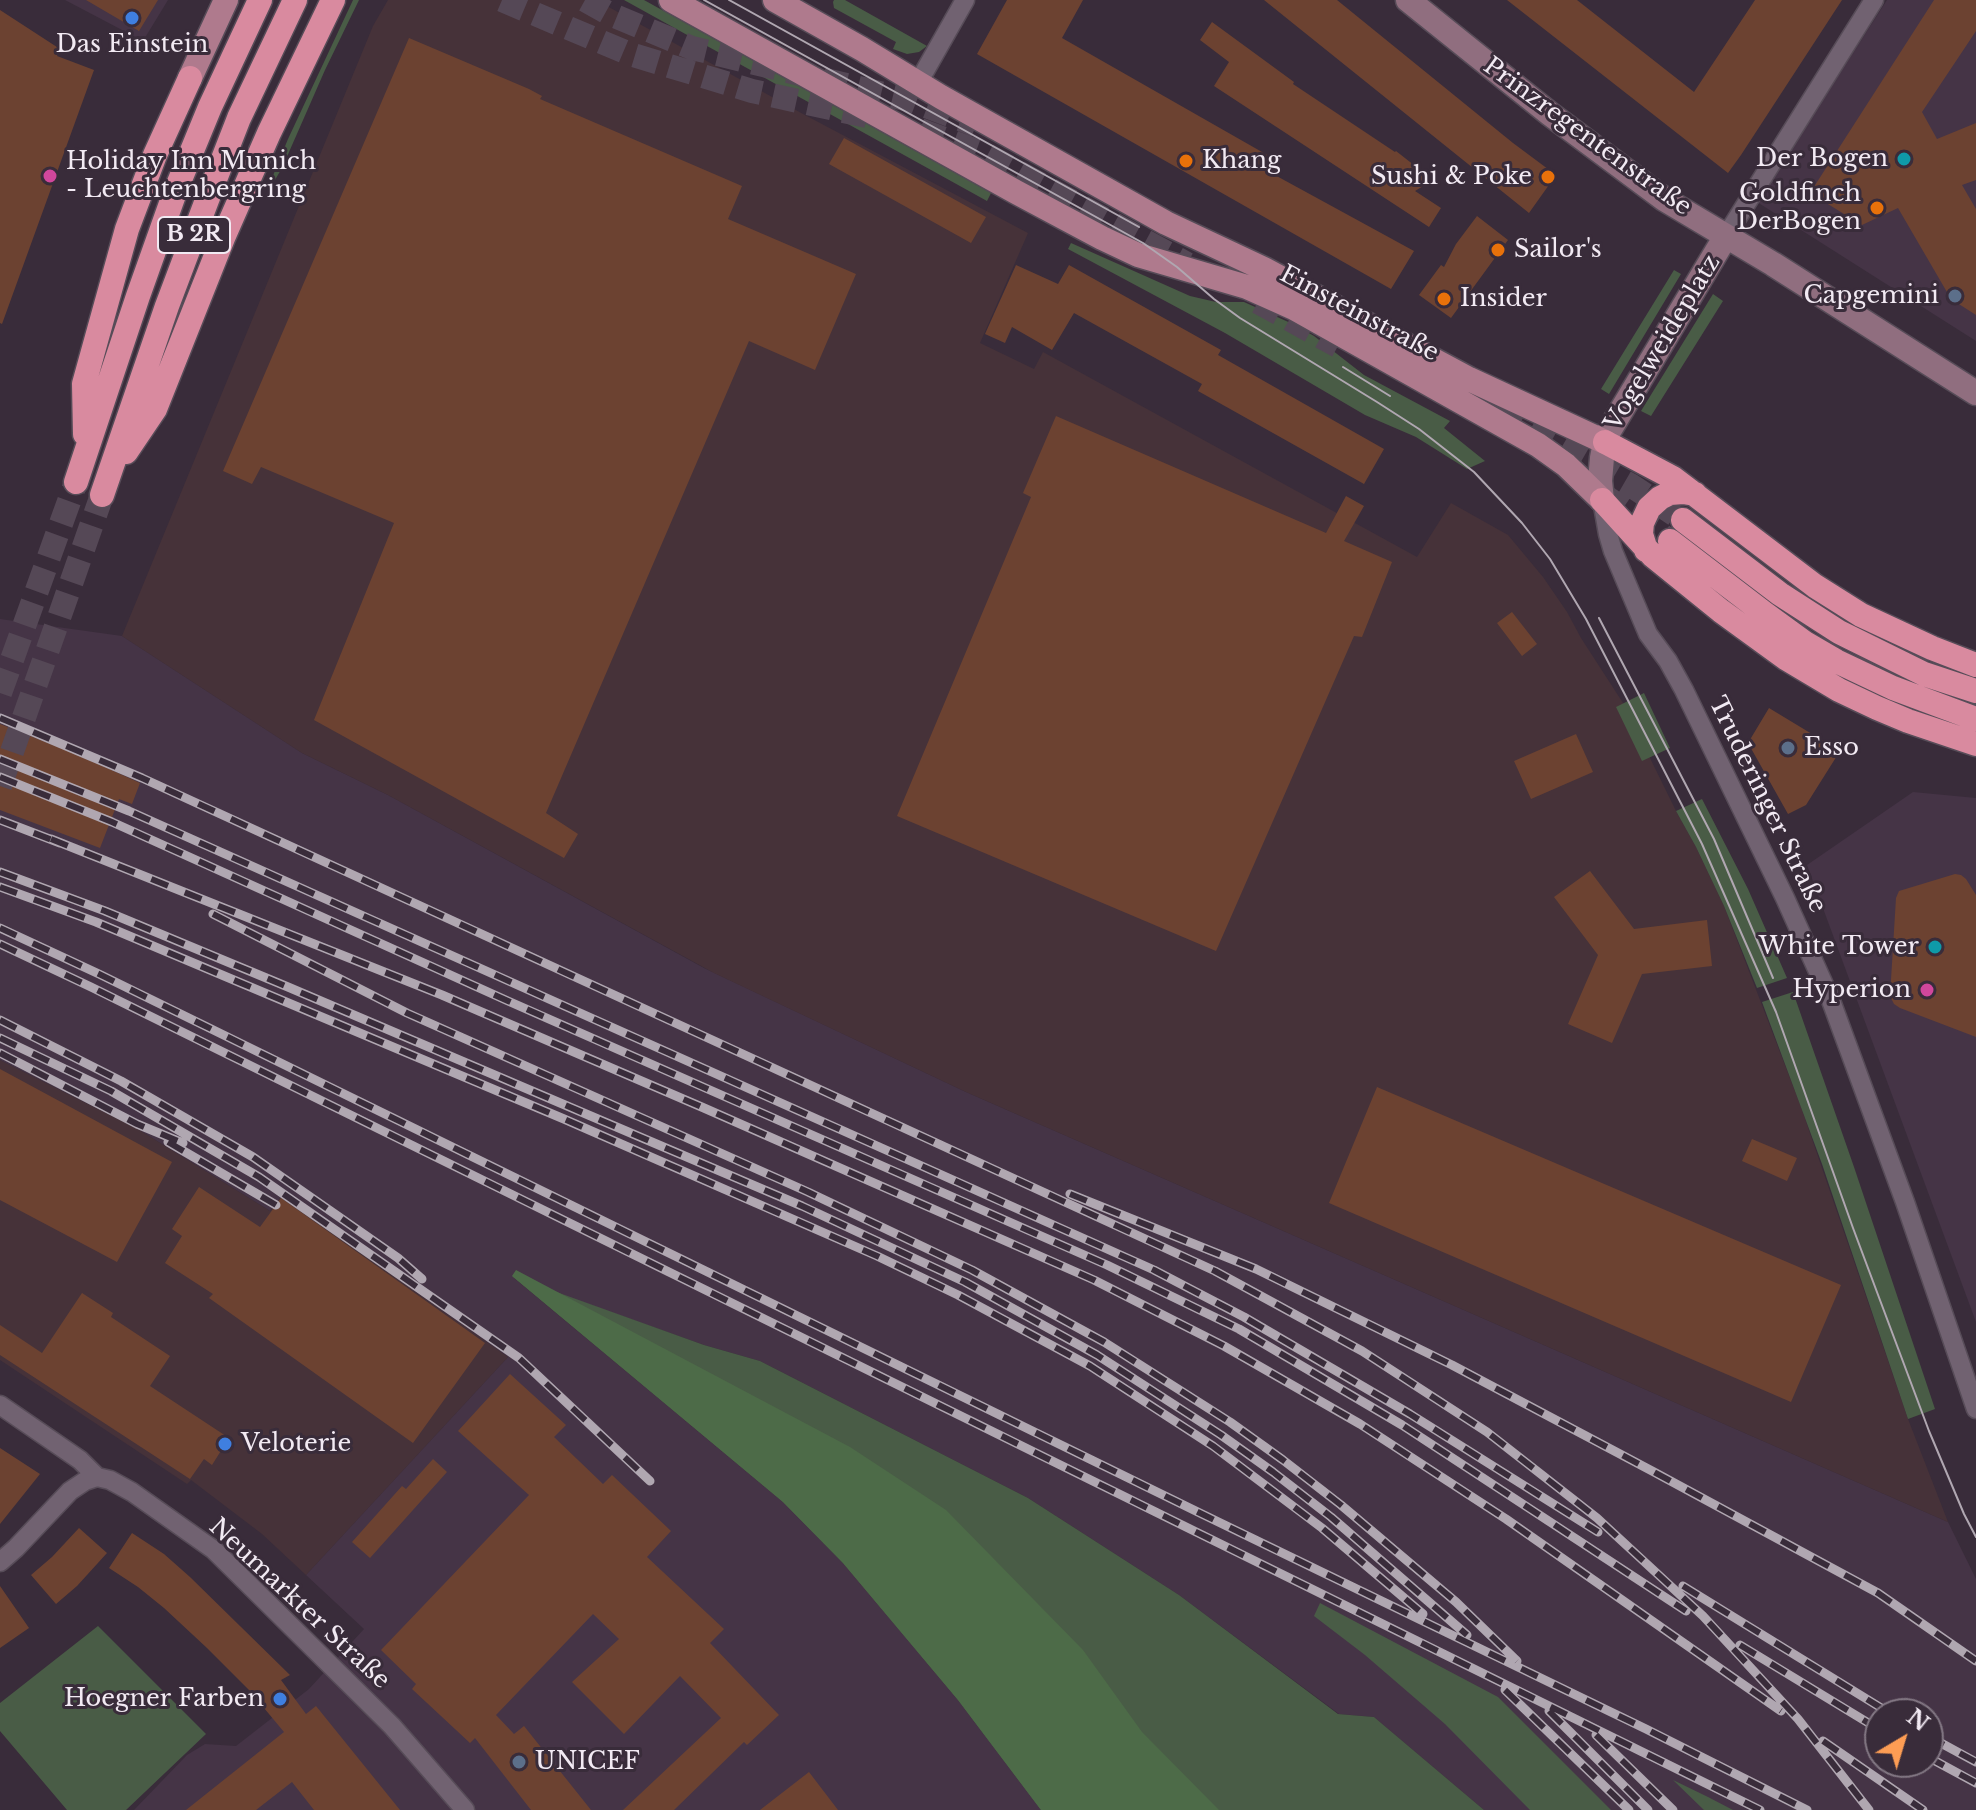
<!DOCTYPE html>
<meta charset="utf-8">
<style>
body{margin:0}
#map{position:relative;width:1976px;height:1810px;overflow:hidden;background:#392c3a;font-family:"Libre Baskerville",serif}
canvas{display:block}
.north{position:absolute;left:1864px;top:1698px;width:80px;height:80px;box-sizing:border-box;background:#392c3a;border:2px solid #837884;border-radius:50%;rotate:38deg;font-size:22px;font-weight:700;line-height:32px;text-align:center;color:#f2eaf3}
.north::after{content:'';display:block;margin:auto;width:28px;height:36px;background:#fd9d54;clip-path:polygon(50% 0,100% 100%,50% 72%,0 100%)}
</style>
<div id="map">
<canvas width="1976" height="1810"></canvas>
<div class="north">N</div>
</div>
<script>
const g = document.querySelector('canvas').getContext('2d');
g.lineJoin = 'round';
function paint(path, color) { g.fillStyle = color; g.fill(path, 'evenodd'); }
const shape = rows => new Path2D(rows.map(r => 'M' + r).join(''));
function trace(path, color, width, dash) { g.strokeStyle = color; g.lineWidth = width; g.lineCap = dash ? 'butt' : 'round'; g.setLineDash(dash || []); g.stroke(path); }
function label(font, color, halo, rows, align = 'center') {
  g.font = font + ' "Libre Baskerville",serif'; g.lineWidth = 6; g.setLineDash([]); g.textBaseline = 'middle'; g.strokeStyle = halo; g.fillStyle = color; for (const [text, x, y, turn = 0] of rows) {
    g.save(); g.translate(x, y); g.rotate((+turn || 0) * Math.PI / 180); g.textAlign = isNaN(turn) ? turn : align; if (halo) g.strokeText(text, 0, 0); g.fillText(text, 0, 0); g.restore();
  }
}
paint(shape([
 [65,0,168,0,143,41],
 [1887,0,1976,0,1976,341,1757,202],
 [0,619,122,636,302,753,388,795,704,968,966,1092,1948,1522,1976,1579,1976,1810,1484,1810,1374,1717,1339,1714,1179,1595,1028,1498,760,1361,704,1345,514,1278,783,1502,843,1563,958,1700,1041,1810,134,1810,187,1755,205,1744,236,1746,272,1718,309,1689,364,1629,306,1575,508,1357,281,1197,270,1211,136,1128,0,1060],
 [1880,1714,1928,1714,1928,1762,1880,1762],
 [1913,792,1976,798,1976,1322,1807,865]
]), '#453446');
paint(shape([
 [388,0,596,0,803,114,1028,233,980,343,1034,369,1043,352,1417,557,1451,503,1508,535,1543,577,1567,612,1581,638,1623,703,1676,811,1696,847,1724,906,1801,1107,1908,1419,1948,1522,966,1092,714,973,388,795,302,753,122,636,373,26],
 [0,1060,136,1128,270,1211,281,1197,508,1357,306,1575,262,1534,191,1480,187,1484,0,1360]
]), '#463239');
paint(shape([
 [353,0,359,0,325,70,282,168,269,190,270,183,288,139],
 [624,0,644,0,991,193,987,201],
 [834,0,845,0,927,46,919,52,907,54,893,49,896,42,834,8,833,2],
 [1071,243,1190,296,1216,302,1244,302,1295,325,1314,336,1364,375,1450,421,1444,428,1485,461,1467,469,1416,437,1365,415,1225,333,1068,249],
 [1674,270,1681,274,1609,394,1601,389],
 [1713,294,1723,301,1651,416,1641,411],
 [1644,693,1670,748,1642,761,1616,707],
 [1702,799,1748,889,1787,978,1757,988,1724,906,1696,847,1676,811],
 [1793,992,1854,1167,1935,1409,1908,1419,1822,1164,1762,1002],
 [512,1276,704,1345,760,1361,1028,1498,1179,1595,1338,1714,1374,1717,1484,1810,1041,1810,958,1700,843,1563,783,1502],
 [1320,1603,1498,1697,1611,1810,1530,1810,1445,1724,1365,1655,1314,1616],
 [98,1626,206,1734,126,1810,67,1810,0,1731,0,1703],
 [1673,1780,1708,1797,1733,1810,1704,1810]
]), '#495c46');
paint(shape([
 [516,1270,850,1447,946,1510,1083,1650,1142,1732,1219,1810,1041,1810,958,1700,843,1563,783,1502,512,1276]
]), '#4d6b48');
paint(shape([
 [86,0,158,0,139,31],
 [1007,0,1083,0,1062,38,1269,156,1262,168,1414,251,1391,289,977,54],
 [1264,0,1337,0,1513,143,1556,175,1529,213],
 [1507,0,1577,0,1694,92,1755,0,1842,0,1741,155,1728,173],
 [1934,0,1976,0,1976,31,1922,112,1937,139,1976,123,1976,180,1962,185,1976,209,1976,315,1951,299,1898,208,1862,225,1810,193],
 [0,10,60,49,57,56,94,70,2,324,0,323],
 [1212,22,1294,82,1293,84,1395,152,1396,151,1433,180,1415,191,1441,208,1429,227,1214,86,1229,62,1200,40],
 [409,38,529,89,542,96,540,99,742,186,728,219,856,274,815,370,749,341,546,813,578,834,564,858,314,720,394,523,261,467,252,484,223,471],
 [844,138,986,217,971,243,829,164],
 [1477,216,1508,240,1451,318,1419,295,1441,265,1444,267,1456,244],
 [1016,265,1058,284,1069,265,1221,350,1218,355,1384,449,1364,484,1198,391,1202,384,1074,313,1052,350,1012,327,1005,343,985,334],
 [1056,416,1326,533,1346,496,1364,506,1344,541,1392,562,1362,637,1354,636,1216,951,897,816,1031,497,1023,493],
 [1512,612,1537,644,1522,656,1497,623],
 [1769,708,1840,751,1806,805,1788,814,1748,743],
 [0,724,76,754,140,783,132,804,119,799,100,848,0,810],
 [1576,734,1593,772,1531,799,1514,761],
 [1590,871,1634,929,1707,920,1712,966,1642,974,1612,1043,1568,1024,1598,955,1554,897],
 [1955,874,1961,875,1966,879,1976,895,1976,1037,1900,1008,1894,1004,1890,996,1896,898,1899,891],
 [0,1069,172,1162,117,1262,0,1200],
 [1377,1087,1841,1285,1791,1402,1329,1203],
 [1752,1139,1797,1158,1787,1181,1742,1161],
 [199,1187,260,1227,281,1198,485,1343,413,1443,209,1298,213,1294,165,1263,182,1236,172,1229],
 [82,1293,113,1313,111,1317,170,1356,150,1386,229,1438,212,1465,204,1459,190,1479,0,1355,0,1325,42,1353],
 [510,1374,566,1425,554,1437,603,1484,612,1475,671,1531,647,1557,724,1629,710,1643,779,1715,747,1745,744,1742,674,1810,623,1810,721,1718,680,1676,624,1734,572,1682,619,1639,593,1614,496,1715,514,1734,524,1726,591,1810,531,1810,475,1738,470,1743,412,1689,416,1684,381,1650,529,1495,458,1431],
 [0,1448,40,1474,0,1524],
 [433,1459,447,1472,370,1558,352,1542,402,1486,406,1489],
 [79,1528,107,1553,77,1586,56,1604,31,1575,52,1557],
 [132,1533,164,1554,190,1577,290,1675,281,1680,306,1714,316,1706,400,1810,314,1810,292,1782,256,1810,186,1810,284,1732,249,1690,207,1648,164,1608,138,1587,109,1568],
 [0,1586,29,1628,0,1648],
 [809,1772,838,1810,760,1810]
]), '#6c4231');
trace(shape([
 [502,0,630,54,752,91,876,118],
 [585,0,612,15,692,48,913,101,976,125],
 [920,130,985,154,1187,264],
 [1258,302,1338,346],
 [1500,410,1632,486,1683,520],
 [1603,495,1670,541],
 [0,693,76,482],
 [0,786,102,495]
]), '#554856', 24, [24, 12]);
const street = shape([
 [918,83,965,0],
 [1726,236,1874,0],
 [1602,500,1608,534,1613,551,1648,634,1668,661,1684,690,1785,898,1830,998,1905,1202,1976,1409],
 [0,1405,80,1460,97,1477,110,1480,132,1492,214,1550,392,1726,465,1810],
 [0,1562,16,1548,70,1491,85,1481,97,1477]
]);
const secondary = shape([
 [1408,0,1550,114,1664,199,1773,264,1976,393],
 [1602,500,1600,481,1602,458,1605,442,1609,431,1726,236]
]);
const primary = shape([
 [671,0,1016,192,1102,238,1138,255,1247,287,1294,308,1538,445,1566,465,1602,500],
 [775,0,862,49,941,97,1166,223,1264,269,1469,379,1605,442],
 [190,78,226,0]
]);
const highway = shape([
 [85,434,84,384,127,229,155,155,190,78],
 [1605,442,1673,478,1815,586,1861,615,1932,648,1976,665],
 [126,452,155,409,223,238,269,133,333,0],
 [76,482,138,296,175,192,210,107,260,0],
 [102,495,167,306,207,200,239,118,295,0],
 [1602,500,1653,556,1721,611,1787,659,1839,690,1877,708,1908,721,1976,744],
 [1683,520,1780,594,1839,632,1924,674,1976,691],
 [1670,541,1764,613,1805,643,1836,661,1893,688,1976,719],
 [1646,550,1641,534,1642,523,1649,508,1660,498,1670,493,1683,492,1695,494]
]);
trace(street, '#574c58', 21);
trace(secondary, '#574c58', 27);
trace(primary, '#574c58', 27);
trace(highway, '#574c58', 27);
trace(street, '#716271', 18);
trace(secondary, '#906e7f', 24);
trace(primary, '#af7a8d', 24);
trace(highway, '#d98a9f', 24);
trace(shape([
 [704,0,1143,243,1177,267,1214,299,1240,318,1377,402,1419,429,1474,472,1522,523,1550,559,1586,619,1702,844,1776,1012,1853,1228,1929,1431,1964,1514,1976,1537],
 [729,0,1139,227],
 [1343,367,1390,396],
 [1599,618,1714,839,1773,978]
]), '#b0a7b1', 2);
const rail = shape([
 [0,718,142,778,1215,1271,1362,1351,1487,1432,1597,1518,1703,1616,1798,1719,1869,1810],
 [0,759,129,811,1154,1270,1244,1317,1410,1414,1598,1532],
 [0,777,112,822,508,1001,1107,1265,1239,1329,1402,1425,1686,1611],
 [0,820,60,843],
 [51,839,442,995,704,1108,1094,1280,1224,1346,1360,1424,1506,1519,1781,1711],
 [0,872,105,911,288,987,802,1206,965,1282,1097,1355,1221,1435,1273,1472,1331,1517,1467,1635],
 [0,887,96,922,564,1119,877,1256,958,1295,1090,1366,1213,1446,1322,1528,1423,1614],
 [213,914,407,1013,808,1192,972,1270,1104,1342,1230,1422,1283,1460,1341,1505,1456,1602,1517,1661],
 [0,928,99,974,1204,1515,1646,1729,1807,1810],
 [0,944,91,987,1760,1810],
 [0,1020,121,1081,253,1157,398,1258,422,1279],
 [0,1038,111,1091,259,1177,519,1358,650,1481],
 [0,1053,137,1124,183,1143],
 [168,1142,276,1205],
 [1070,1194,1256,1269,1452,1365,1654,1472,1878,1593,1976,1661],
 [1683,1586,1891,1714],
 [1740,1645,1880,1730],
 [1505,1690,1629,1810],
 [1549,1711,1648,1810],
 [1596,1735,1673,1810],
 [1928,1736,1976,1762],
 [1823,1741,1923,1810],
 [1928,1757,1976,1783]
]);
trace(rail, '#b0a7b1', 9);
trace(rail, '#392c3a', 6, [18]);
for (const [x, y, r, color] of [
 [132,18,8,"#3f7fe0"],
 [1904,159,8,"#0f9aa8"],
 [1186,161,8,"#e8710a"],
 [50,176,8,"#d1479c"],
 [1548,177,8,"#e8710a"],
 [1877,208,8,"#e8710a"],
 [1498,250,8,"#e8710a"],
 [1955,296,8,"#5c6f8a"],
 [1444,299,8,"#e8710a"],
 [1788,748,8,"#5c6f8a"],
 [1935,947,8,"#0f9aa8"],
 [1927,990,8,"#d1479c"],
 [225,1444,8,"#3f7fe0"],
 [280,1699,8,"#3f7fe0"],
 [519,1762,8,"#5c6f8a"]
]) { const dot = new Path2D(); dot.arc(x, y, r, 0, 2 * Math.PI); g.fillStyle = color; g.fill(dot); trace(dot, '#392c3a', 3); }
for (const [x, y, w] of [
 [194,235,72]
]) { const box = new Path2D(); box.roundRect(x - w / 2, y - 18, w, 36, 6); g.fillStyle = '#392c3a'; g.fill(box); trace(box, '#f2eaf3', 2); }
label('bold 22px', '#f2eaf3', null, [
 ["B 2R",194,235]
]);
label('24px', '#f2eaf3', '#392c3a', [
 ["Das Einstein",132,45,"center"],
 ["Der Bogen",1888,159],
 ["Khang",1202,161,"left"],
 ["Holiday Inn Munich",66,162,"left"],
 ["- Leuchtenbergring",66,190,"left"],
 ["Sushi & Poke",1532,177],
 ["Goldfinch",1861,194],
 ["DerBogen",1861,222],
 ["Sailor's",1514,250,"left"],
 ["Capgemini",1939,296],
 ["Insider",1460,299,"left"],
 ["Esso",1804,748,"left"],
 ["White Tower",1919,947],
 ["Hyperion",1911,990],
 ["Veloterie",241,1444,"left"],
 ["Hoegner Farben",264,1699],
 ["UNICEF",535,1762,"left"]
], 'right');
label('24px', '#f2eaf3', '#392c3a', [
 ["Prinzregentenstraße",1587,137,36],
 ["Einsteinstraße",1359,314,28],
 ["Vogelweideplatz",1663,343,-59],
 ["Truderinger Straße",1767,805,64],
 ["Neumarkter Straße",299,1604,43]
]);
</script>
